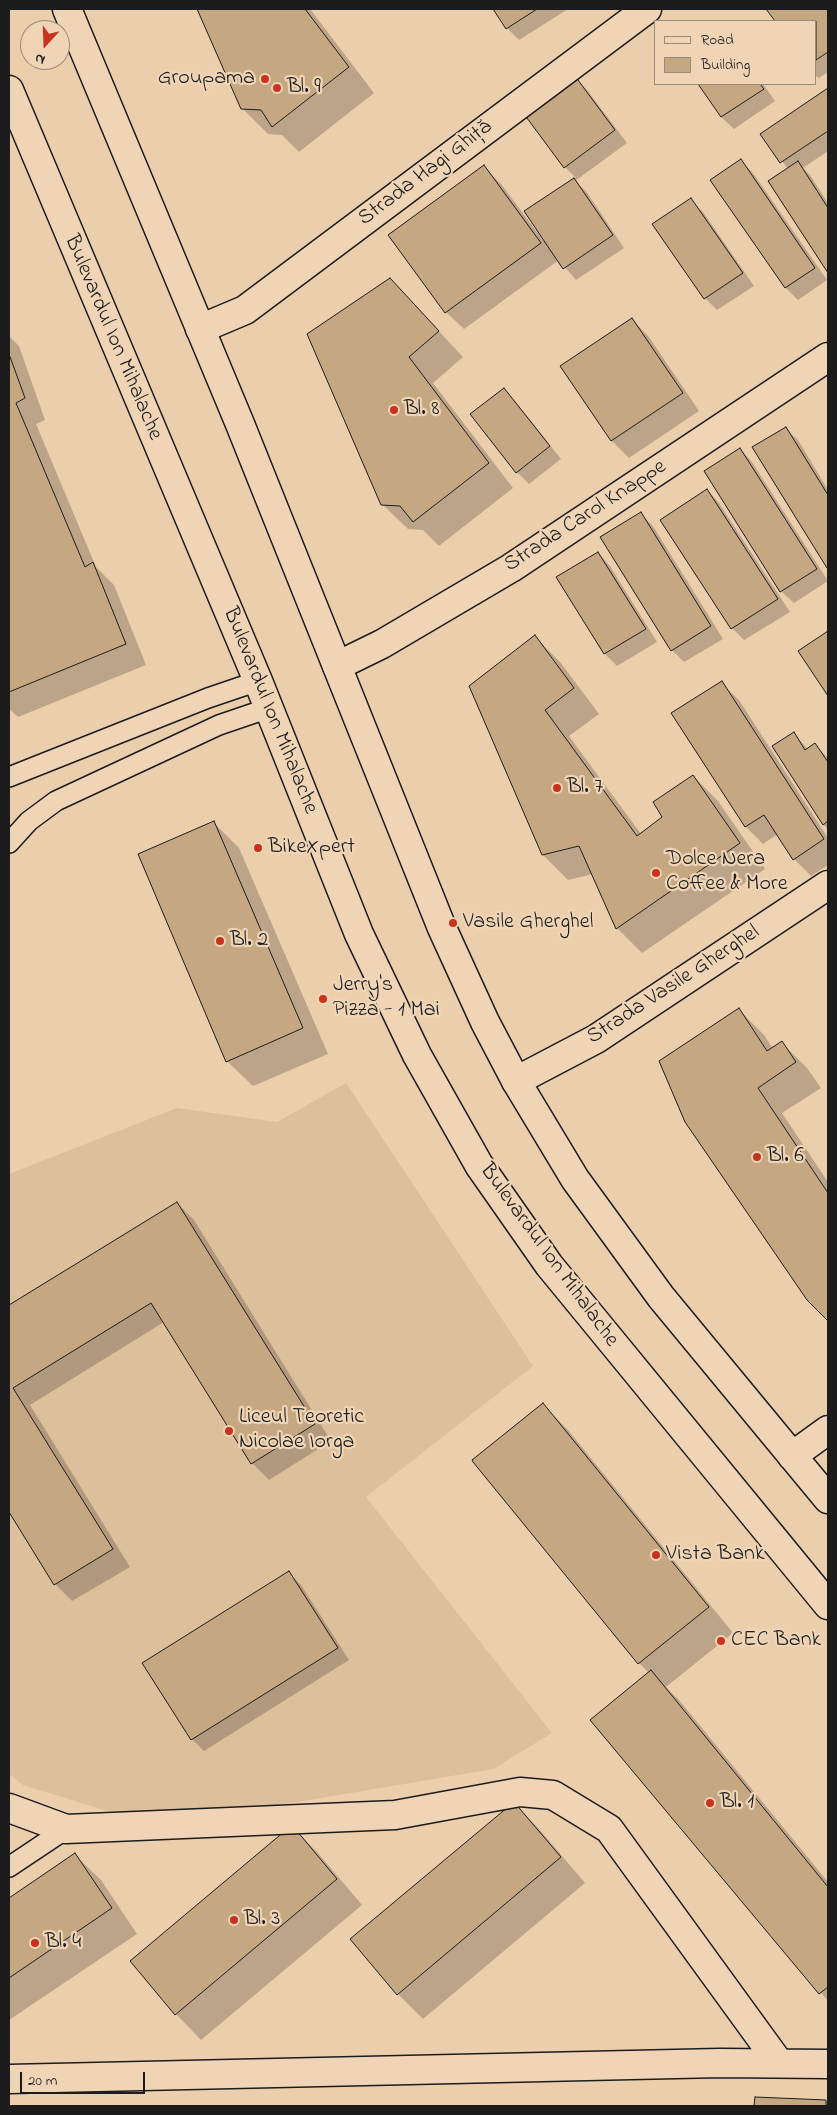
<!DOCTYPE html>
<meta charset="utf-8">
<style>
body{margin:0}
#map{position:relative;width:837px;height:2115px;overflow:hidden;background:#ebceac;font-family:"Indie Flower",sans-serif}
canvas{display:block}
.frame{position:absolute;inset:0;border:10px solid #1c1c1c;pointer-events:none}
.legend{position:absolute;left:654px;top:20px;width:162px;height:65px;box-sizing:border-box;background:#efd5b6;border:1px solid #9b8b78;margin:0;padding:6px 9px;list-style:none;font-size:15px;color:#1c1c1c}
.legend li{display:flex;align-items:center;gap:10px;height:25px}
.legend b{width:25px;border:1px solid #9b8b78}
.north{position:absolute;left:20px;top:20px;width:50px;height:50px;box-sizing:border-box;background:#efd5b6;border:1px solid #9b8b78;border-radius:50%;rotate:200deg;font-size:14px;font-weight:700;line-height:20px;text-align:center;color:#1c1c1c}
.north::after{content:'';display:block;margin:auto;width:18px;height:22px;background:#c8321e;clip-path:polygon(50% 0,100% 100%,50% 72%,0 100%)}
.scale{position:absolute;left:20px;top:2072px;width:125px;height:22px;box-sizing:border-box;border:2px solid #1c1c1c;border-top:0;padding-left:6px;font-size:15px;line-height:18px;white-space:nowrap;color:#1c1c1c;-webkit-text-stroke:4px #efd5b6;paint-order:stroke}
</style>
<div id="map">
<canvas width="837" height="2115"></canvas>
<div class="frame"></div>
<ul class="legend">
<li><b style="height:6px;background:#efd5b6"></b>Road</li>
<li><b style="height:14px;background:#c5a882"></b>Building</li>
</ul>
<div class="north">N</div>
<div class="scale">20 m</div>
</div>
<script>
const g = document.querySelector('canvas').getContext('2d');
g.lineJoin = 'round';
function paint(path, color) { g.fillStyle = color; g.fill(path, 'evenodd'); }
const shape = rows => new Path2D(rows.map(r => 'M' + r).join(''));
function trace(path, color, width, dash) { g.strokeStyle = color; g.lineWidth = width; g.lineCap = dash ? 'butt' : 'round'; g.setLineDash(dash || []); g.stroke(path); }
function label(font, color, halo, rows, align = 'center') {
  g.font = font + ' "Indie Flower",sans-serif'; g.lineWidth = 4.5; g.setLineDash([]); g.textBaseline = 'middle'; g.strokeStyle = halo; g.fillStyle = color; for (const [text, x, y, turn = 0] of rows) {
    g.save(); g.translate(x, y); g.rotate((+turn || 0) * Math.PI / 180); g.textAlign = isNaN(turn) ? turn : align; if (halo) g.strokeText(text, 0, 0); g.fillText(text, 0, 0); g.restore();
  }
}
paint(shape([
 [346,1083,533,1366,366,1497,552,1733,493,1769,156,1826,23,1785,9,1774,9,1174,177,1108,277,1122]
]), '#dcc09c');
paint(shape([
 [199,9,310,9,374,93,299,152,282,135,268,134,242,108],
 [494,9,568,9,519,40,507,28],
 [768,9,828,9,828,72,819,78,816,76,816,21,776,21],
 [575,78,587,90,627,143,575,181,586,191,624,248,576,280,559,260,464,329,446,312,484,167,501,184,543,240,545,239,526,212,576,178,565,167,526,115],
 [700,84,763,84,775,101,734,129,721,117],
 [828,90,828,151,803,168,810,175,828,203,828,270,770,181,788,169,762,134],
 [741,161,753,173,827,280,798,300,786,288],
 [690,200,703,212,754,286,717,310,705,298],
 [390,279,463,357,433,383,513,488,439,546,423,530,408,529,382,504],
 [632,319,649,337,699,411,629,458,612,441,562,366],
 [9,336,19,346,45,420,36,424,96,567,114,585,146,665,18,717,9,709],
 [503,390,516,402,561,459,529,484,517,472],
 [785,428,798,440,828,490,828,568,754,447],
 [740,449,752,462,828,581,794,603,781,591],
 [707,490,719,503,790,612,744,640,732,628],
 [641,514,653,526,723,639,684,662,672,650],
 [598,553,610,566,657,642,617,666,605,654,558,578],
 [828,633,828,694,800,652],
 [535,637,560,662,599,714,569,736,641,834,664,818,693,776,718,801,765,869,642,953,617,928,593,874,568,880,543,855],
 [721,683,739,700,828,838,828,865,811,876,794,859,778,834,763,844,746,827,673,713],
 [794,733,808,750,815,745,828,758,828,829,823,824],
 [214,823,239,848,328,1054,253,1086,227,1061],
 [739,1010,764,1035,773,1049,782,1043,807,1068,821,1088,782,1113,828,1182,828,1320,808,1299],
 [177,1203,194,1220,331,1441,269,1480,252,1463,164,1322,30,1405,130,1567,72,1601,55,1584,9,1509,9,1306],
 [543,1405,568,1430,733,1633,666,1687,679,1700,828,1882,828,2001,592,1720,649,1673,639,1663],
 [289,1573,301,1585,349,1660,204,1751,192,1739],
 [514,1804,539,1829,585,1883,423,2019,398,1994],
 [292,1827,317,1852,362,1905,201,2040,176,2014,132,1961],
 [75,1855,101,1880,137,1934,9,2020,9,1900],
 [756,2098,826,2101,828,2106,756,2106]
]), '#0003');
const building = shape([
 [197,9,305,9,349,67,272,127,261,110,241,109,197,9],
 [493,9,537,9,506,29,493,9],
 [766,9,828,9,828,52,816,60,816,21,775,21,766,9],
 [575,76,615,130,564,168,524,114,575,76],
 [698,84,760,84,764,89,721,117,698,84],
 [828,88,828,131,780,163,760,134,828,88],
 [741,159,815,268,785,288,710,180,741,159],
 [798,161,828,208,828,273,768,181,798,161],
 [484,165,541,243,445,313,388,235,484,165],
 [574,178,613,235,563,269,524,211,574,178],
 [691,198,743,273,704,299,652,224,691,198],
 [390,278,439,331,409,357,489,463,413,522,400,506,381,505,307,334,390,278],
 [632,318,683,393,611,441,560,366,632,318],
 [9,354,25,398,16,403,85,567,93,562,126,644,9,692,9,354],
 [504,388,550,446,516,473,470,414,504,388],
 [786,427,828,495,828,567,827,568,752,447,786,427],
 [740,448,817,569,780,592,704,471,740,448],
 [707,489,778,599,731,629,660,520,707,489],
 [641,512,711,626,671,651,600,537,641,512],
 [598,552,646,629,604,654,556,577,598,552],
 [828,631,828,696,798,651,828,631],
 [535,635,574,688,545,710,637,836,662,817,653,802,693,775,740,843,616,929,579,846,542,855,469,686,535,635],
 [722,681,824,839,793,860,764,815,745,827,671,713,722,681],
 [794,732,805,750,815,743,828,762,828,821,823,825,772,746,794,732],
 [214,821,303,1028,226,1062,138,854,214,821],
 [739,1008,767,1051,782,1041,796,1062,758,1088,828,1193,828,1321,807,1300,685,1122,659,1061,739,1008],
 [177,1202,315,1424,251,1464,151,1303,13,1388,113,1549,54,1585,9,1512,9,1305,177,1202],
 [543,1403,709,1607,638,1664,473,1462,472,1460,543,1403],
 [289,1571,338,1648,191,1740,142,1663,289,1571],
 [651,1670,828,1887,828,1987,819,1994,590,1720,651,1670],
 [514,1802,561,1857,397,1995,350,1939,514,1802],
 [292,1825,337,1879,175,2015,130,1961,292,1825],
 [75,1853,112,1908,9,1978,9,1898,75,1853],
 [755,2097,826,2100,826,2106,754,2106,755,2097]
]);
paint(building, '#c5a882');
trace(building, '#1c1c1c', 1);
const service = shape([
 [9,777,208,698,258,681],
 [9,843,29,821,56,801,219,725,269,708],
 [9,1867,66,1829]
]);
const minor = shape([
 [200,329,245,310,647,9],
 [337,666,382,644,511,568,828,357],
 [516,1081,596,1039,828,885],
 [792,1456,828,1430],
 [9,1808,66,1829,395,1815,520,1792,553,1795,609,1829,779,2063],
 [9,2079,720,2063,828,2064]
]);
const primary = shape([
 [67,9,240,424,442,928,485,1022,516,1081,575,1179,661,1297,828,1499],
 [9,90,258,681,359,934,417,1055,479,1165,549,1265,828,1605]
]);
trace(service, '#1c1c1c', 22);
trace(minor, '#1c1c1c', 31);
trace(primary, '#1c1c1c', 31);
trace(service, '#efd5b6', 19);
trace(minor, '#efd5b6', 28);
trace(primary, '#efd5b6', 28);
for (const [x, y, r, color] of [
 [265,79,5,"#c8321e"],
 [277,88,5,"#c8321e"],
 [394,410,5,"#c8321e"],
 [557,788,5,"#c8321e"],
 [258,848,5,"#c8321e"],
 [656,873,5,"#c8321e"],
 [453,923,5,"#c8321e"],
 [220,941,5,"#c8321e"],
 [323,999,5,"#c8321e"],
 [757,1157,5,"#c8321e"],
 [229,1431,5,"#c8321e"],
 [656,1555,5,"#c8321e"],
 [721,1641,5,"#c8321e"],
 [710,1803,5,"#c8321e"],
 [234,1920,5,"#c8321e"],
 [35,1943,5,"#c8321e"]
]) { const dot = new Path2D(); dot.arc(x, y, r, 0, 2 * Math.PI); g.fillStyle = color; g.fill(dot); trace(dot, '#efd5b6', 2); }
label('22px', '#1c1c1c', '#efd5b6', [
 ["Groupama",255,79,"right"],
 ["Bl. 9",287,88],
 ["Bl. 8",404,410],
 ["Bl. 7",567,788],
 ["BikeXpert",268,848],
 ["Dolce Nera",666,860],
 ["Coffee & More",666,885],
 ["Vasile Gherghel",463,923],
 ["Bl. 2",230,941],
 ["Jerry's",333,986],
 ["Pizza - 1 Mai",333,1011],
 ["Bl. 6",767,1157],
 ["Liceul Teoretic",239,1418],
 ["Nicolae Iorga",239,1443],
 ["Vista Bank",666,1555],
 ["CEC Bank",731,1641],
 ["Bl. 1",720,1803],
 ["Bl. 3",244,1920],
 ["Bl. 4",45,1943]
], 'left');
label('22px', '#1c1c1c', '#efd5b6', [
 ["Strada Hagi Ghiță",426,174,-37],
 ["Bulevardul Ion Mihalache",112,338,67],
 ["Strada Carol Knappe",586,517,-33],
 ["Bulevardul Ion Mihalache",269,711,68],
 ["Strada Vasile Gherghel",674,986,-33],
 ["Bulevardul Ion Mihalache",548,1256,54]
]);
</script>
